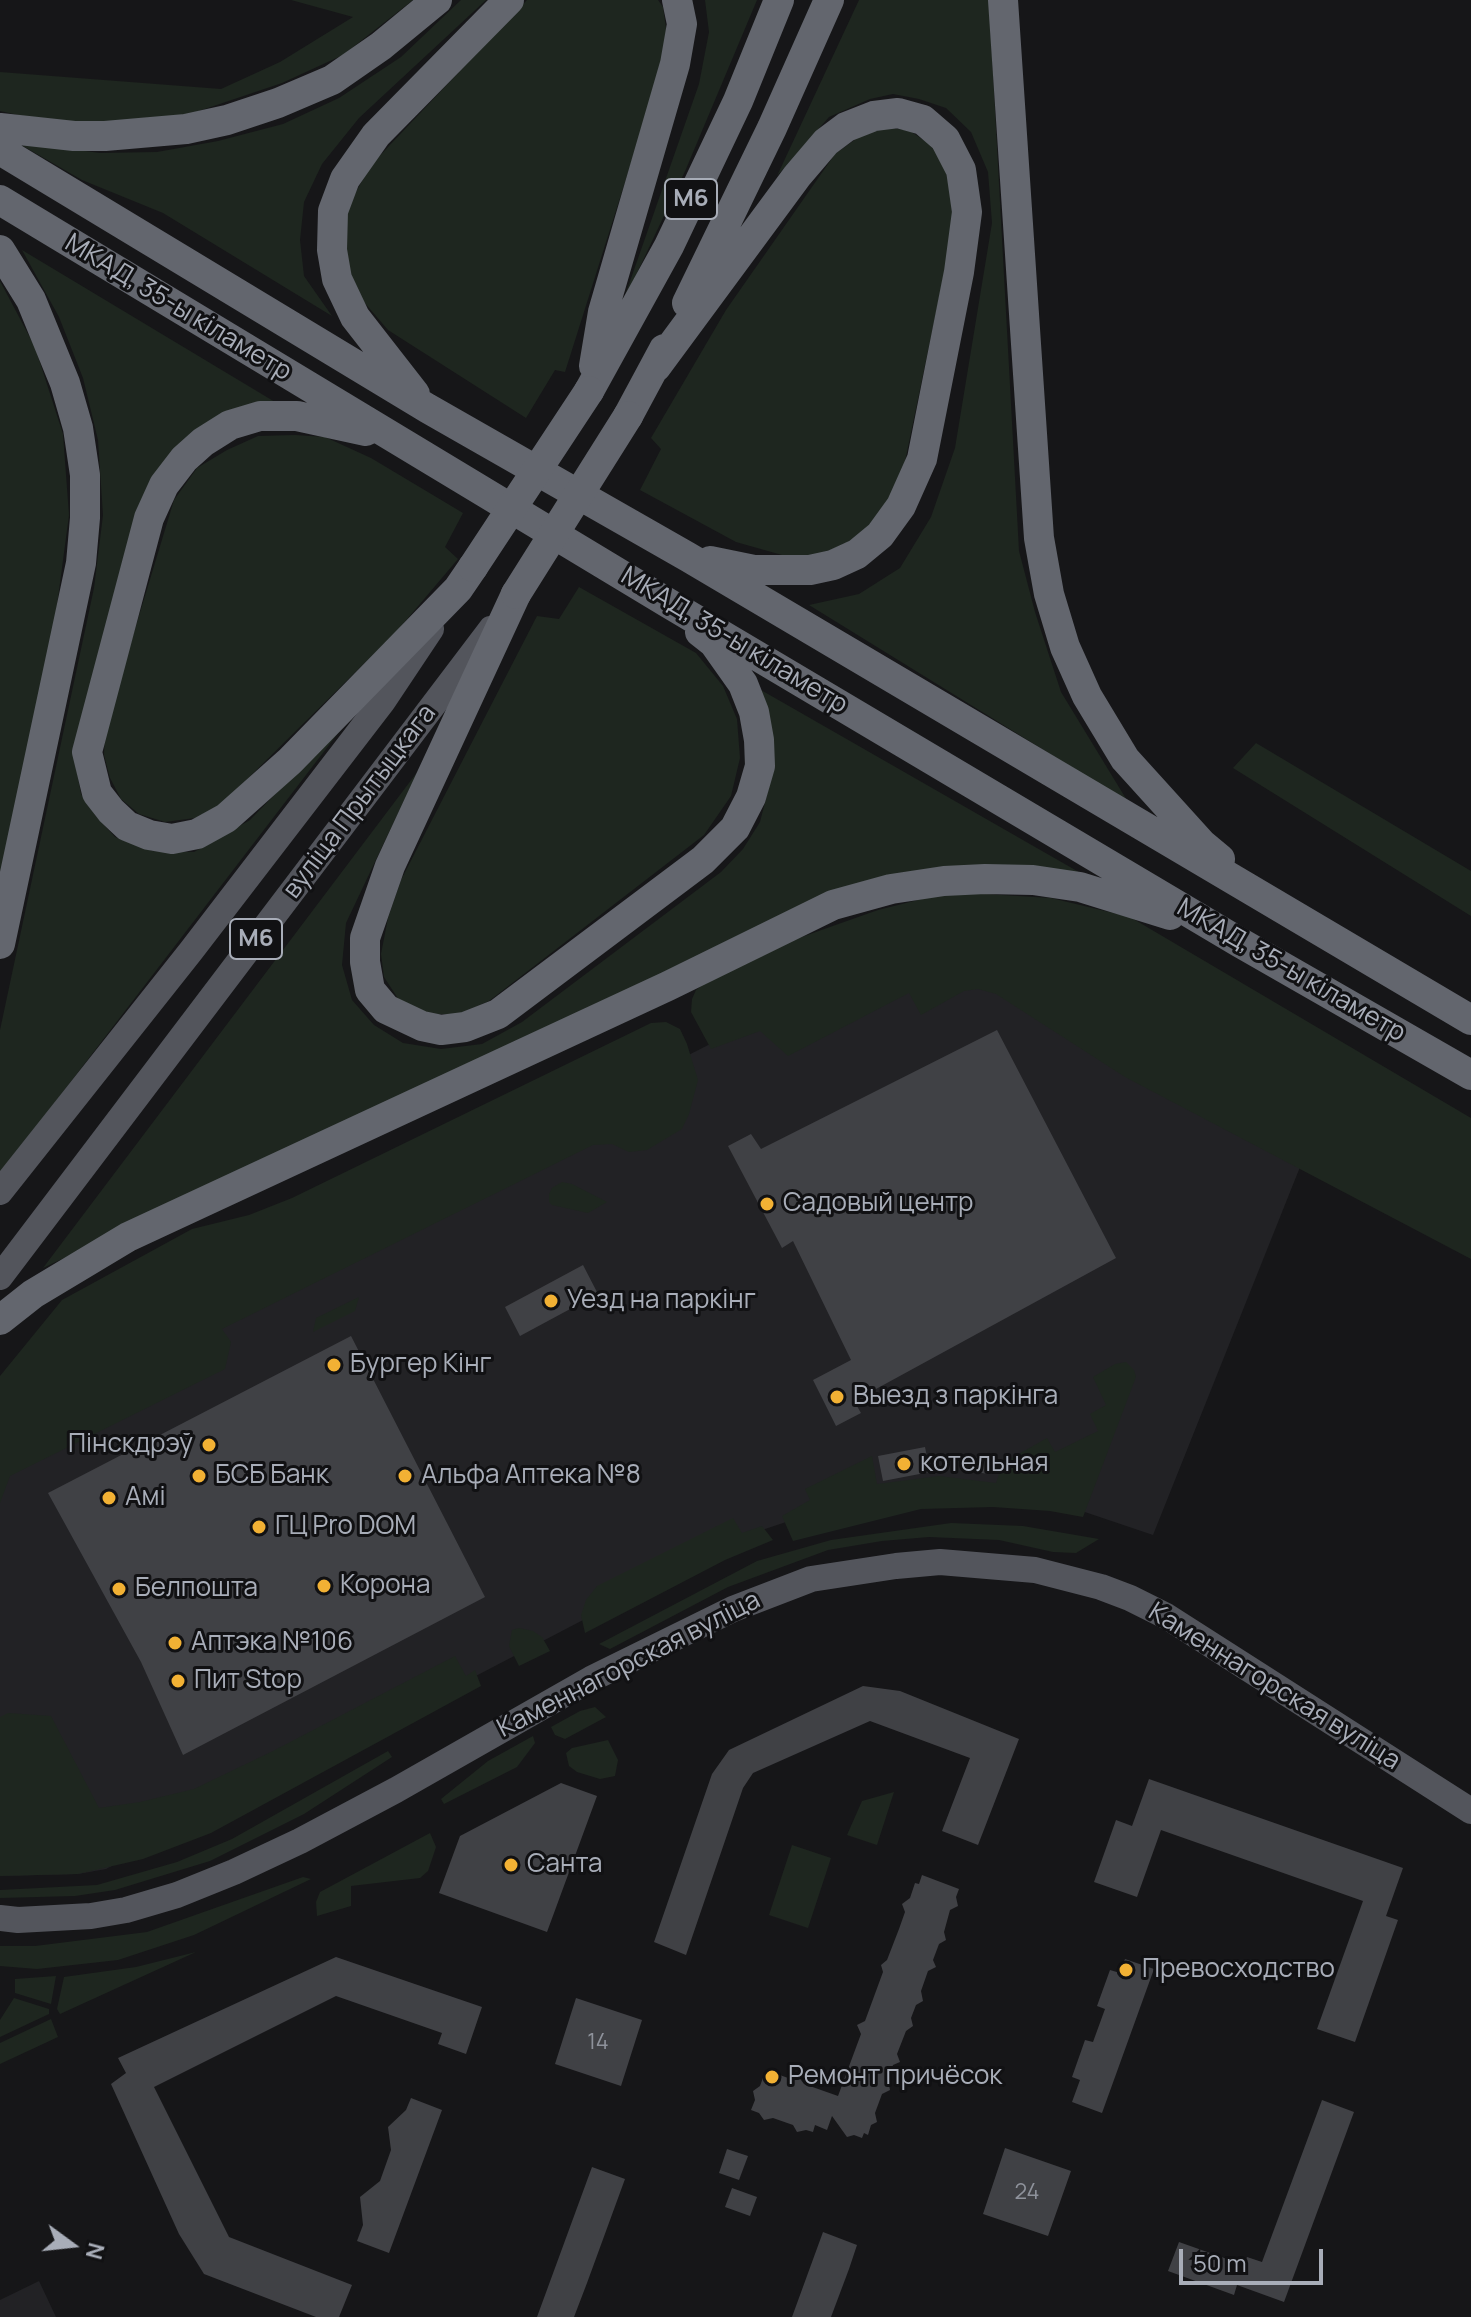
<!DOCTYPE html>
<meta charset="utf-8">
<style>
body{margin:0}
#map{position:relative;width:1471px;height:2317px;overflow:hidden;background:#161618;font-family:Manrope,sans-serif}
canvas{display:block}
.north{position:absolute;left:32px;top:2205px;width:80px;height:80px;-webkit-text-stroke:6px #111113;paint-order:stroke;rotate:105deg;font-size:22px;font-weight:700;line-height:32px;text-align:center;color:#a8adb8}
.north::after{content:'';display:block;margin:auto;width:28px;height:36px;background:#a8adb8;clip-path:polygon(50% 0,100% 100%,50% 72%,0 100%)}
.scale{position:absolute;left:1179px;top:2249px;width:144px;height:36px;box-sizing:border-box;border:4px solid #a8adb8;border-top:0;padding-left:10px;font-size:24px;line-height:28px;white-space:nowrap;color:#a8adb8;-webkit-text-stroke:6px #111113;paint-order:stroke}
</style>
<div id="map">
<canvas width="1471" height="2317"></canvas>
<div class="north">N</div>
<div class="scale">50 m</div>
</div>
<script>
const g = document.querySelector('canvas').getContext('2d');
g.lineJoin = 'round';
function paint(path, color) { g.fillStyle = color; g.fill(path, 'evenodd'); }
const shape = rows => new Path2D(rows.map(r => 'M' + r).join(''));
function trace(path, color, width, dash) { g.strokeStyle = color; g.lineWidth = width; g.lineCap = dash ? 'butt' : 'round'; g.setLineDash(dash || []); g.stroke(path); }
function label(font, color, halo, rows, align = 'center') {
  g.font = font + ' Manrope,sans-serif'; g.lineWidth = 6; g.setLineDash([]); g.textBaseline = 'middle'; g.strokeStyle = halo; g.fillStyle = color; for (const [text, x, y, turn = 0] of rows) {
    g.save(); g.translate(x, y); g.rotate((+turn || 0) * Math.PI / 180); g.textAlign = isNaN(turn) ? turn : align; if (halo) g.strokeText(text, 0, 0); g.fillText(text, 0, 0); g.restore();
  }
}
paint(shape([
 [938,949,1318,1122,1153,1535,1070,1507,1006,1496,831,1507,744,1536,106,1869,78,1874,0,1876,0,1386,227,1290,881,957],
 [39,2281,56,2317,0,2317,0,2300]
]), '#222225');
paint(shape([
 [291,0,413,0,343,55,282,83,184,116,121,122,46,121,0,111,0,72,221,89,280,62,353,17],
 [461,0,486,0,359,118,322,164,304,202,300,240,304,276,332,316,163,213,82,180,16,142,100,153,157,152,218,141,283,124,339,98,401,57],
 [527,0,658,0,663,7,667,35,662,65,565,372,555,370,526,418,388,330,364,302,351,275,342,242,348,206,371,165],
 [705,0,757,0,686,169,621,307,699,84,709,32],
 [859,0,989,0,1019,551,1035,612,1061,692,1128,802,809,605,859,594,900,568,931,517,955,448,992,223,988,172,971,132,946,108,919,99,893,94,870,99,829,117,777,176],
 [887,127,910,131,936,148,950,175,953,231,904,466,883,513,863,535,816,557,782,555,736,542,640,490,661,449,651,438,726,310,835,154,860,136],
 [22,250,280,405,182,444,76,767,81,794,95,815,115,837,152,851,194,852,250,820,352,715,0,1174,0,1030,94,588,103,515,98,440,83,378,59,317],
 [0,281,35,347,63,434,69,515,54,628,0,877],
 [295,435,325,437,371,458,463,513,445,547,458,559,397,631,222,804,195,818,165,822,139,814,121,799,110,778,104,755,105,728,174,500,197,468,227,450,258,436],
 [579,587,696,653,723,686,737,719,740,758,731,796,704,835,489,1001,459,1014,427,1014,399,1000,384,977,381,954,388,918,401,880,537,616,559,619],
 [761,690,1084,875,795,912,43,1268,418,771,346,923,342,965,352,1000,374,1025,403,1043,441,1049,482,1044,522,1022,721,872,743,849,760,822,769,787],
 [1256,743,1471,871,1471,916,1233,768],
 [969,893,1051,898,1130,917,1471,1118,1471,1259,1125,1077,996,994,978,989,964,991,921,1015,909,993,788,1056,760,1031,711,1049,691,1012,692,999,696,990,706,982,782,944,878,910,930,897],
 [666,1022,680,1029,687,1044,698,1080,689,1114,682,1129,647,1150,629,1152,612,1144,593,1145,222,1329,231,1342,225,1369,10,1476,0,1503,0,1376,62,1300,192,1229,249,1215,292,1198,651,1023],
 [562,1182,572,1184,607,1202,588,1213,552,1205,549,1202,549,1194,552,1188],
 [359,1297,355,1311,313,1332,316,1318],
 [1126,1362,1134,1370,1136,1377,1083,1517,1050,1511,993,1507,921,1509,793,1541,782,1516,810,1500,805,1489,872,1456,877,1484,939,1476,996,1483,1003,1463,1047,1438,1055,1452,1098,1431,1090,1414,1106,1405,1093,1377,1115,1364],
 [733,1518,742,1533,762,1526,773,1540,725,1560,585,1633,581,1615,586,1600,597,1586],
 [951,1523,1023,1526,1099,1539,1076,1553,1053,1552,999,1540,929,1537,882,1541,828,1550,728,1587,610,1649,599,1644,757,1561,831,1540],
 [519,1628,533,1631,542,1637,550,1651,519,1666,509,1646,512,1630],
 [455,1656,466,1676,475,1670,481,1686,211,1833,143,1859,78,1874,0,1876,0,1717,8,1713,51,1716,99,1808,140,1802,194,1789,273,1751],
 [595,1707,606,1717,565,1739,555,1735,551,1727,580,1711],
 [533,1736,535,1743,517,1767,444,1804,441,1799,488,1761],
 [608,1740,618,1760,615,1776,600,1779,577,1772,569,1766,566,1753,572,1748],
 [388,1751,392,1757,304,1814,210,1861,115,1890,75,1896,0,1898,0,1890,97,1885,177,1862,232,1839],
 [894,1792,877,1845,847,1835,862,1801],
 [430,1833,436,1847,428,1871,420,1878,351,1886,351,1906,317,1916,316,1902,320,1892],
 [792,1845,831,1858,808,1928,769,1915],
 [303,1877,311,1879,194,1935,118,1960,37,1969,0,1966,0,1946,35,1946,147,1932],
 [196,1952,60,2014,57,2009,64,1977,136,1967],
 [56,1976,51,2004,15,1993,15,1979],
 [14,1998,49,2009,49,2014,0,2037,0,2020],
 [51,2019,58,2037,0,2064,0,2043]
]), '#1e261f');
paint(shape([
 [997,1030,1116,1258,854,1401,861,1413,836,1426,813,1380,851,1360,793,1241,782,1248,728,1146,751,1134,761,1149],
 [583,1265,598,1294,520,1336,505,1307],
 [351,1336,485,1597,183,1755,141,1662,48,1493],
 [925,1447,930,1472,883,1481,878,1456],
 [966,1455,990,1459,988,1474,964,1470],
 [863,1686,900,1691,1019,1739,978,1845,942,1831,970,1758,870,1721,753,1773,743,1788,686,1955,654,1942,712,1774,729,1750],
 [1149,1779,1403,1868,1386,1916,1398,1920,1355,2042,1317,2029,1363,1901,1161,1830,1137,1897,1094,1882,1116,1820,1132,1826],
 [561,1783,597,1796,547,1932,439,1893,460,1836],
 [922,1875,959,1889,956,1897,958,1906,950,1910,944,1932,946,1940,939,1944,933,1960,936,1967,928,1971,921,1991,923,2001,916,2005,911,2018,913,2026,906,2031,897,2054,900,2062,893,2065,888,2080,890,2090,882,2094,875,2113,877,2122,871,2125,868,2135,864,2133,862,2138,854,2135,847,2137,832,2116,827,2130,815,2125,813,2132,806,2130,797,2132,793,2125,773,2118,764,2120,759,2113,751,2110,755,2100,753,2091,760,2086,764,2075,773,2077,774,2073,791,2079,798,2076,804,2084,838,2096,861,2034,857,2025,865,2021,883,1972,881,1965,887,1960,899,1929,905,1912,902,1904,910,1898,915,1883,919,1884],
 [336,1957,482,2007,466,2054,438,2044,442,2033,336,1996,154,2087,229,2237,352,2285,339,2317,316,2317,204,2274,179,2234,111,2084,126,2073,118,2058],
 [1125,1959,1154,1969,1102,2113,1072,2102,1080,2080,1072,2077,1085,2040,1093,2042,1105,2009,1097,2006,1110,1970,1120,1973],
 [576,1998,642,2020,621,2086,555,2064],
 [411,2098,442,2110,389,2253,357,2241,363,2225,360,2197,380,2181,391,2150,388,2127,406,2110],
 [1322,2100,1354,2112,1284,2302,1237,2285,1234,2295,1168,2271,1179,2242,1244,2265,1247,2257,1262,2262],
 [1005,2148,1071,2171,1048,2236,983,2214],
 [727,2149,748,2156,739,2180,719,2173],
 [592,2167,625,2179,587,2283,574,2317,537,2317],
 [732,2188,757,2197,750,2216,725,2207],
 [823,2232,857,2245,849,2269,831,2317,792,2317]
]), '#404145');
trace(shape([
 [0,1192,191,951,383,701,431,629],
 [0,1277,491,629],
 [0,1918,18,1920,91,1916,126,1910,177,1895,234,1872,300,1841,396,1790,591,1679,733,1609,811,1579,896,1566,940,1562,1035,1570,1101,1587,1130,1598,1166,1616,1471,1811]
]), '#53555c', 26);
trace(shape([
 [1003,0,1039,538,1049,594,1065,647,1087,696,1125,759,1202,844,1220,859],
 [0,128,74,136,105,136,186,129,227,120,278,103,332,80,381,46,437,0],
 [0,150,427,408,688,557,1471,1020],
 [0,200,668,603,1239,942,1471,1075],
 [0,250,31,300,65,383,78,428,85,475,85,518,81,563,0,944],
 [687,303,772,128,829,0],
 [594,366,603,312,675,64,682,24,677,0],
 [656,367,797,176,826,142,846,127,874,116,898,113,923,120,945,139,961,170,967,212,959,272,922,459,901,506,880,535,857,554,833,565,810,570,754,570,710,561],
 [589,391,669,246,738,101,779,0],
 [415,394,355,317,337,279,332,250,333,211,345,179,376,135,509,0],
 [628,416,664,349],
 [366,431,297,416,260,416,230,425,203,442,184,459,164,485,149,518,87,752,97,793,111,811,127,826,149,835,172,839,197,834,226,818,290,761,458,589,473,567],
 [516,594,390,866,365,938,365,962,370,990,386,1009,422,1026,441,1030,465,1027,498,1014,703,860,735,828,751,797,760,766,759,740,754,712,743,684,714,643,700,632],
 [0,1320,33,1294,128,1237,668,986,833,905,891,889,944,881,985,879,1033,880,1080,887,1170,915]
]), '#63666e', 30);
trace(shape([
 [473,567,589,391],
 [516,594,628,416]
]), '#63666e', 30);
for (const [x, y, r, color] of [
 [767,1204,8,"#f2b134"],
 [551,1301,8,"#f2b134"],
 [334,1365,8,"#f2b134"],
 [837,1397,8,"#f2b134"],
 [209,1445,8,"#f2b134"],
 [904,1464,8,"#f2b134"],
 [199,1476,8,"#f2b134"],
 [405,1476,8,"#f2b134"],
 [109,1498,8,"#f2b134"],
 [259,1527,8,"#f2b134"],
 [324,1586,8,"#f2b134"],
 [119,1589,8,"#f2b134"],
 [175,1643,8,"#f2b134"],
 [178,1681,8,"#f2b134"],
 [511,1865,8,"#f2b134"],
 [1126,1970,8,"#f2b134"],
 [772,2077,8,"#f2b134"]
]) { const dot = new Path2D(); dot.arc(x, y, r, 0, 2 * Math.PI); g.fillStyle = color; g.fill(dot); trace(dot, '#111113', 3); }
label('22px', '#8e929b', null, [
 ["14",598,2043],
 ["24",1027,2193]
]);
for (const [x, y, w] of [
 [691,199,52],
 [256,939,52]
]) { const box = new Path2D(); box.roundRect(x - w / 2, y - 20, w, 40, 6); g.fillStyle = '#111113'; g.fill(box); trace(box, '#a8adb8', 2); }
label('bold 24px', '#a8adb8', null, [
 ["М6",691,199],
 ["М6",256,939]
]);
label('26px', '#a8adb8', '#111113', [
 ["МКАД, 35-ы кіламетр",178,308,31],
 ["МКАД, 35-ы кіламетр",734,641,31],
 ["вуліца Прытыцкага",360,802,-53],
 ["МКАД, 35-ы кіламетр",1291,971,30],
 ["Каменнагорская вуліца",629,1665,-27],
 ["Каменнагорская вуліца",1274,1687,32]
]);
label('26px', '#a8adb8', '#111113', [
 ["Садовый центр",783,1204],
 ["Уезд на паркінг",567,1301],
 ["Бургер Кінг",350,1365],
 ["Выезд з паркінга",853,1397],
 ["Пінскдрэў",193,1445,"right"],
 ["котельная",920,1464],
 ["БСБ Банк",215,1476],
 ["Альфа Аптека №8",421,1476],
 ["Амі",125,1498],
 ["ГЦ Pro DOM",275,1527],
 ["Корона",340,1586],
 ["Белпошта",135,1589],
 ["Аптэка №106",191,1643],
 ["Пит Stop",194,1681],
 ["Санта",527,1865],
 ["Превосходство",1142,1970],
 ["Ремонт причёсок",788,2077]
], 'left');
</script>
